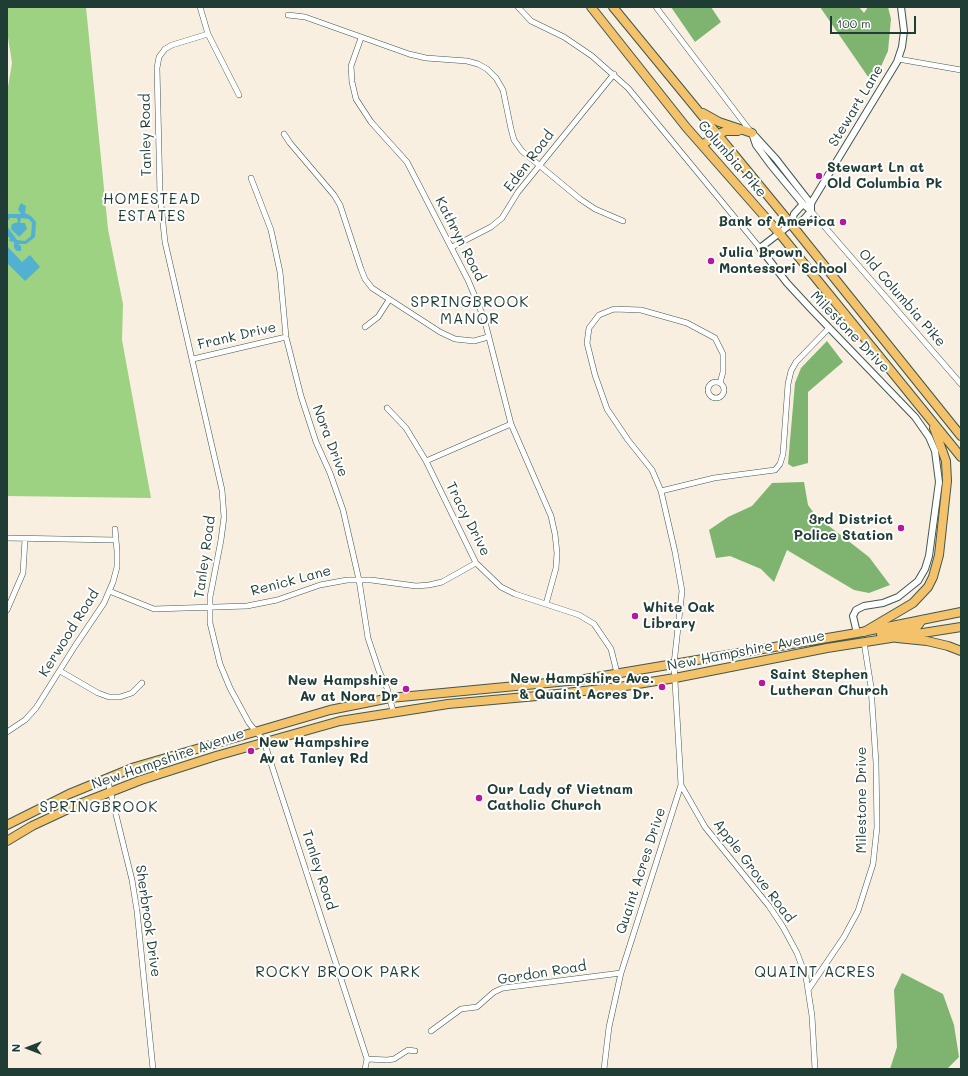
<!DOCTYPE html>
<html>
<head>
<meta charset="utf-8">
<style>
  body { margin:0 }
  #map { position:relative; width:968px; height:1076px; overflow:hidden; background:#f8efe0; font-family:Mali,sans-serif }
  canvas { display:block }
  .frame { position:absolute; inset:0; border:8px solid #1f3d34; pointer-events:none }
  .north { position:absolute; left:8px; top:1028px; width:40px; height:40px; -webkit-text-stroke:3px #fff; paint-order:stroke; rotate:270deg; font-size:11px; font-weight:700; line-height:16px; text-align:center; color:#1f3d34 }
  .north::after { content:''; display:block; margin:auto; width:14px; height:18px; background:#1f3d34; clip-path:polygon(50% 0,100% 100%,50% 72%,0 100%) }
  .scale { position:absolute; left:830px; top:16px; width:86px; height:18px; box-sizing:border-box; border:2px solid #1f3d34; border-top:0; padding-left:5px; font-size:12px; line-height:14px; white-space:nowrap; color:#1f3d34; -webkit-text-stroke:3px #fff; paint-order:stroke }
</style>
</head>
<body>
<div id="map">
<canvas width="968" height="1076"></canvas>
<div class="frame"></div>
<div class="north">N</div>
<div class="scale">100 m</div>
</div>
<script>
const c = document.querySelector('canvas').getContext('2d');
c.lineJoin = 'round';
function fill(path, color) {
  c.fillStyle = color;
  c.fill(path, 'evenodd');
}
function toPath(rows) {
  const path = new Path2D();
  for (const r of rows) {
    if (r.length === 3) {
      path.moveTo(r[0] + r[2], r[1]);
      path.arc(r[0], r[1], r[2], 0, 2 * Math.PI);
      continue;
    }
    path.moveTo(r[0], r[1]);
    for (let i = 2; i < r.length; i += 2) path.lineTo(r[i], r[i + 1]);
  }
  return path;
}
function stroke(path, color, width, dash) {
  c.strokeStyle = color;
  c.lineWidth = width;
  c.lineCap = dash ? 'butt' : 'round';
  c.setLineDash(dash || []);
  c.stroke(path);
}
function write(font, color, halo, rows, align = 'center') {
  c.font = font + ' Mali,sans-serif';
  c.lineWidth = 4;
  c.setLineDash([]);
  c.textBaseline = 'middle';
  c.strokeStyle = halo;
  c.fillStyle = color;
  for (const [text, x, y, turn = 0] of rows) {
    c.save();
    c.translate(x, y);
    c.rotate((+turn || 0) * Math.PI / 180);
    c.textAlign = isNaN(turn) ? turn : align;
    if (halo) c.strokeText(text, 0, 0);
    c.fillText(text, 0, 0);
    c.restore();
  }
}
fill(toPath([
  [7,7,86,7,108,229,123,304,122,340,151,498,7,496,7,93,12,63,7,31]
]), '#9dd282');
fill(toPath([
  [671,7,711,7,721,22,695,42],
  [820,7,859,7,864,13,868,7,888,7,891,19,888,51,873,84],
  [827,341,843,362,808,392,808,463,793,467,788,464,795,383,801,368],
  [804,482,808,505,816,516,869,557,890,585,869,593,854,590,787,550,774,582,761,569,730,556,716,558,709,530,728,517,752,506,772,483],
  [902,973,943,994,954,1025,959,1057,947,1069,890,1069,897,1047,894,990]
]), '#7eb470');
fill(toPath([
  [21,203,26,206,25,213,31,216,36,222,35,237,26,244,18,244,21,246,21,251,17,251,14,248,14,242,9,241,10,238,7,236,7,226,17,240,25,241,31,236,32,223,29,219,21,218,20,223,25,223,27,229,19,237,11,229,12,224,18,222,17,218,10,218,7,222,7,214,21,214,18,209],
  [7,246,22,262,30,255,40,267,25,281,7,263]
]), '#52b1d0');
const minor = toPath([
  [200,7,208,34,239,95],
  [518,7,531,21,564,37,592,56,628,88,760,248],
  [656,7,751,132],
  [288,15,305,17,409,54,426,58,467,61,478,64,487,69,496,78,503,90,511,129,514,140,522,151,580,199,595,209,623,221],
  [208,34,172,45,165,49,159,57,157,68,160,195,165,242,222,490,224,517,221,540,210,597,210,623,220,664,230,688,249,723,264,741,268,754,367,1059,365,1069],
  [361,38,351,66,352,82,356,99,371,122,407,162,468,280,484,318,511,424,551,516,555,534,557,553,556,568,546,604],
  [898,59,961,70],
  [284,134,290,143,334,195,340,205,361,269,365,279,372,288,440,332,455,339,474,341,488,337],
  [251,178,271,230,280,272,286,337,301,396,316,442,330,473,343,510,359,580,368,638,379,671,387,688,393,711],
  [811,211,961,384],
  [452,247,491,227,502,218,518,192,614,74],
  [365,327,378,317,389,300],
  [193,359,286,337],
  [716,390,8],
  [387,408,406,428,426,461,476,563,501,587,515,594,579,615,594,624,611,649,617,673],
  [426,461,511,424],
  [661,491,714,478,775,470,780,464,783,454,788,384,791,371,796,362,829,328],
  [7,538,116,540],
  [109,591,154,609,247,606,277,600,320,585,347,580,371,580,416,586,429,585,442,582,476,563],
  [7,610,23,573,25,539],
  [60,671,98,693,109,697,120,697,132,693,142,683],
  [7,732,25,720,36,708,75,646,104,603,113,582,117,567,117,551,115,529],
  [107,778,132,880,137,911,153,1069],
  [681,785,705,827,769,906,783,927,797,953,806,977,812,1016,815,1069],
  [808,990,844,937,858,911,873,864,877,827,876,763,871,687,864,642],
  [431,1031,461,1009,477,1007,494,992,503,988,621,973],
  [367,1059,387,1060,394,1059,408,1050,415,1051],
  [604,1069,609,1027,621,973,681,785,674,664,682,591,675,552,661,491,652,470,628,440,607,409,595,375,587,343,589,328,599,315,614,309,641,310,687,323,715,338,723,354,723,372,720,383]
]);
const tertiary = toPath([
  [752,133,756,145,770,164,803,204,811,211],
  [755,136,776,159,811,204],
  [791,224,794,214,803,204],
  [857,633,853,616,856,610,864,606,883,603,898,597,918,581,925,569,929,556,939,482,935,451,929,437,915,417,812,310,787,283,760,248,791,224,798,223,804,219,811,211,811,204,813,200,897,62,902,47,904,31,901,7]
]);
const primary = toPath([
  [881,634,916,628,922,620],
  [7,825,69,794,135,767,330,710,390,698,579,680,857,633,961,612],
  [7,841,32,826,77,805,141,780,216,756,340,721,448,704,548,695,619,687,675,678,827,648,961,627]
]);
const trunk = toPath([
  [591,7,686,127,780,234,961,457],
  [613,7,791,224,961,436],
  [703,113,719,122,752,133],
  [702,145,718,134,726,131,738,131],
  [864,632,913,603,928,587,933,577,939,555,947,481,946,461,934,428],
  [897,638,927,641,948,646,961,651]
]);
stroke(minor, '#40584e', 6);
stroke(tertiary, '#40584e', 8);
stroke(primary, '#40584e', 10);
stroke(trunk, '#40584e', 10);
stroke(minor, '#fff', 5);
stroke(tertiary, '#fff', 6);
stroke(primary, '#f4c26a', 8);
stroke(trunk, '#f4c26a', 8);
for (const [x, y, r, color] of [
  [819,176,4,"#b5179e"],
  [843,222,4,"#b5179e"],
  [711,261,4,"#b5179e"],
  [901,528,4,"#b5179e"],
  [635,616,4,"#b5179e"],
  [762,683,4,"#b5179e"],
  [662,687,4,"#b5179e"],
  [406,689,4,"#b5179e"],
  [251,751,4,"#b5179e"],
  [479,798,4,"#b5179e"]
]) {
  const dot = new Path2D();
  dot.arc(x, y, r, 0, 2 * Math.PI);
  c.fillStyle = color;
  c.fill(dot);
  stroke(dot, '#fff', 1.5);
}
write('14px', '#1f3d34', '#fff', [
  ["Stewart Lane",856,106,-59],
  ["Tanley Road",146,135,-91],
  ["Columbia Pike",732,159,49],
  ["Eden Road",529,161,-53],
  ["Kathryn Road",460,239,63],
  ["Old Columbia Pike",902,298,49],
  ["Milestone Drive",850,332,46],
  ["Frank Drive",237,336,-13],
  ["Nora Drive",330,441,69],
  ["Tracy Drive",468,519,63],
  ["Tanley Road",205,557,-82],
  ["Renick Lane",291,581,-15],
  ["Kerwood Road",69,633,-58],
  ["New Hampshire Avenue",746,651,-11],
  ["New Hampshire Avenue",168,759,-19],
  ["Milestone Drive",862,800,-90],
  ["Tanley Road",319,870,72],
  ["Quaint Acres Drive",641,871,-72],
  ["Apple Grove Road",754,871,53],
  ["Sherbrook Drive",148,921,82],
  ["Gordon Road",542,973,-9]
]);
write('bold 14px', '#1f3d34', '#fff', [
  ["Stewart Ln at",827,168],
  ["Old Columbia Pk",827,184],
  ["Bank of America",835,222,"right"],
  ["Julia Brown",719,253],
  ["Montessori School",719,269],
  ["3rd District",893,520,"right"],
  ["Police Station",893,536,"right"],
  ["White Oak",643,608],
  ["Library",643,624],
  ["Saint Stephen",770,675],
  ["Lutheran Church",770,691],
  ["New Hampshire Ave.",654,679,"right"],
  ["& Quaint Acres Dr.",654,695,"right"],
  ["New Hampshire",398,681,"right"],
  ["Av at Nora Dr",398,697,"right"],
  ["New Hampshire",259,743],
  ["Av at Tanley Rd",259,759],
  ["Our Lady of Vietnam",487,790],
  ["Catholic Church",487,806]
], 'left');
c.letterSpacing = '1px';
write('15px', '#1f3d34', '#fff', [
  ["HOMESTEAD",152,199],
  ["ESTATES",152,216],
  ["SPRINGBROOK",470,302],
  ["MANOR",470,319],
  ["SPRINGBROOK",99,807],
  ["ROCKY BROOK PARK",338,972],
  ["QUAINT ACRES",815,972]
]);
c.letterSpacing = '0px';
</script>
</body>
</html>
